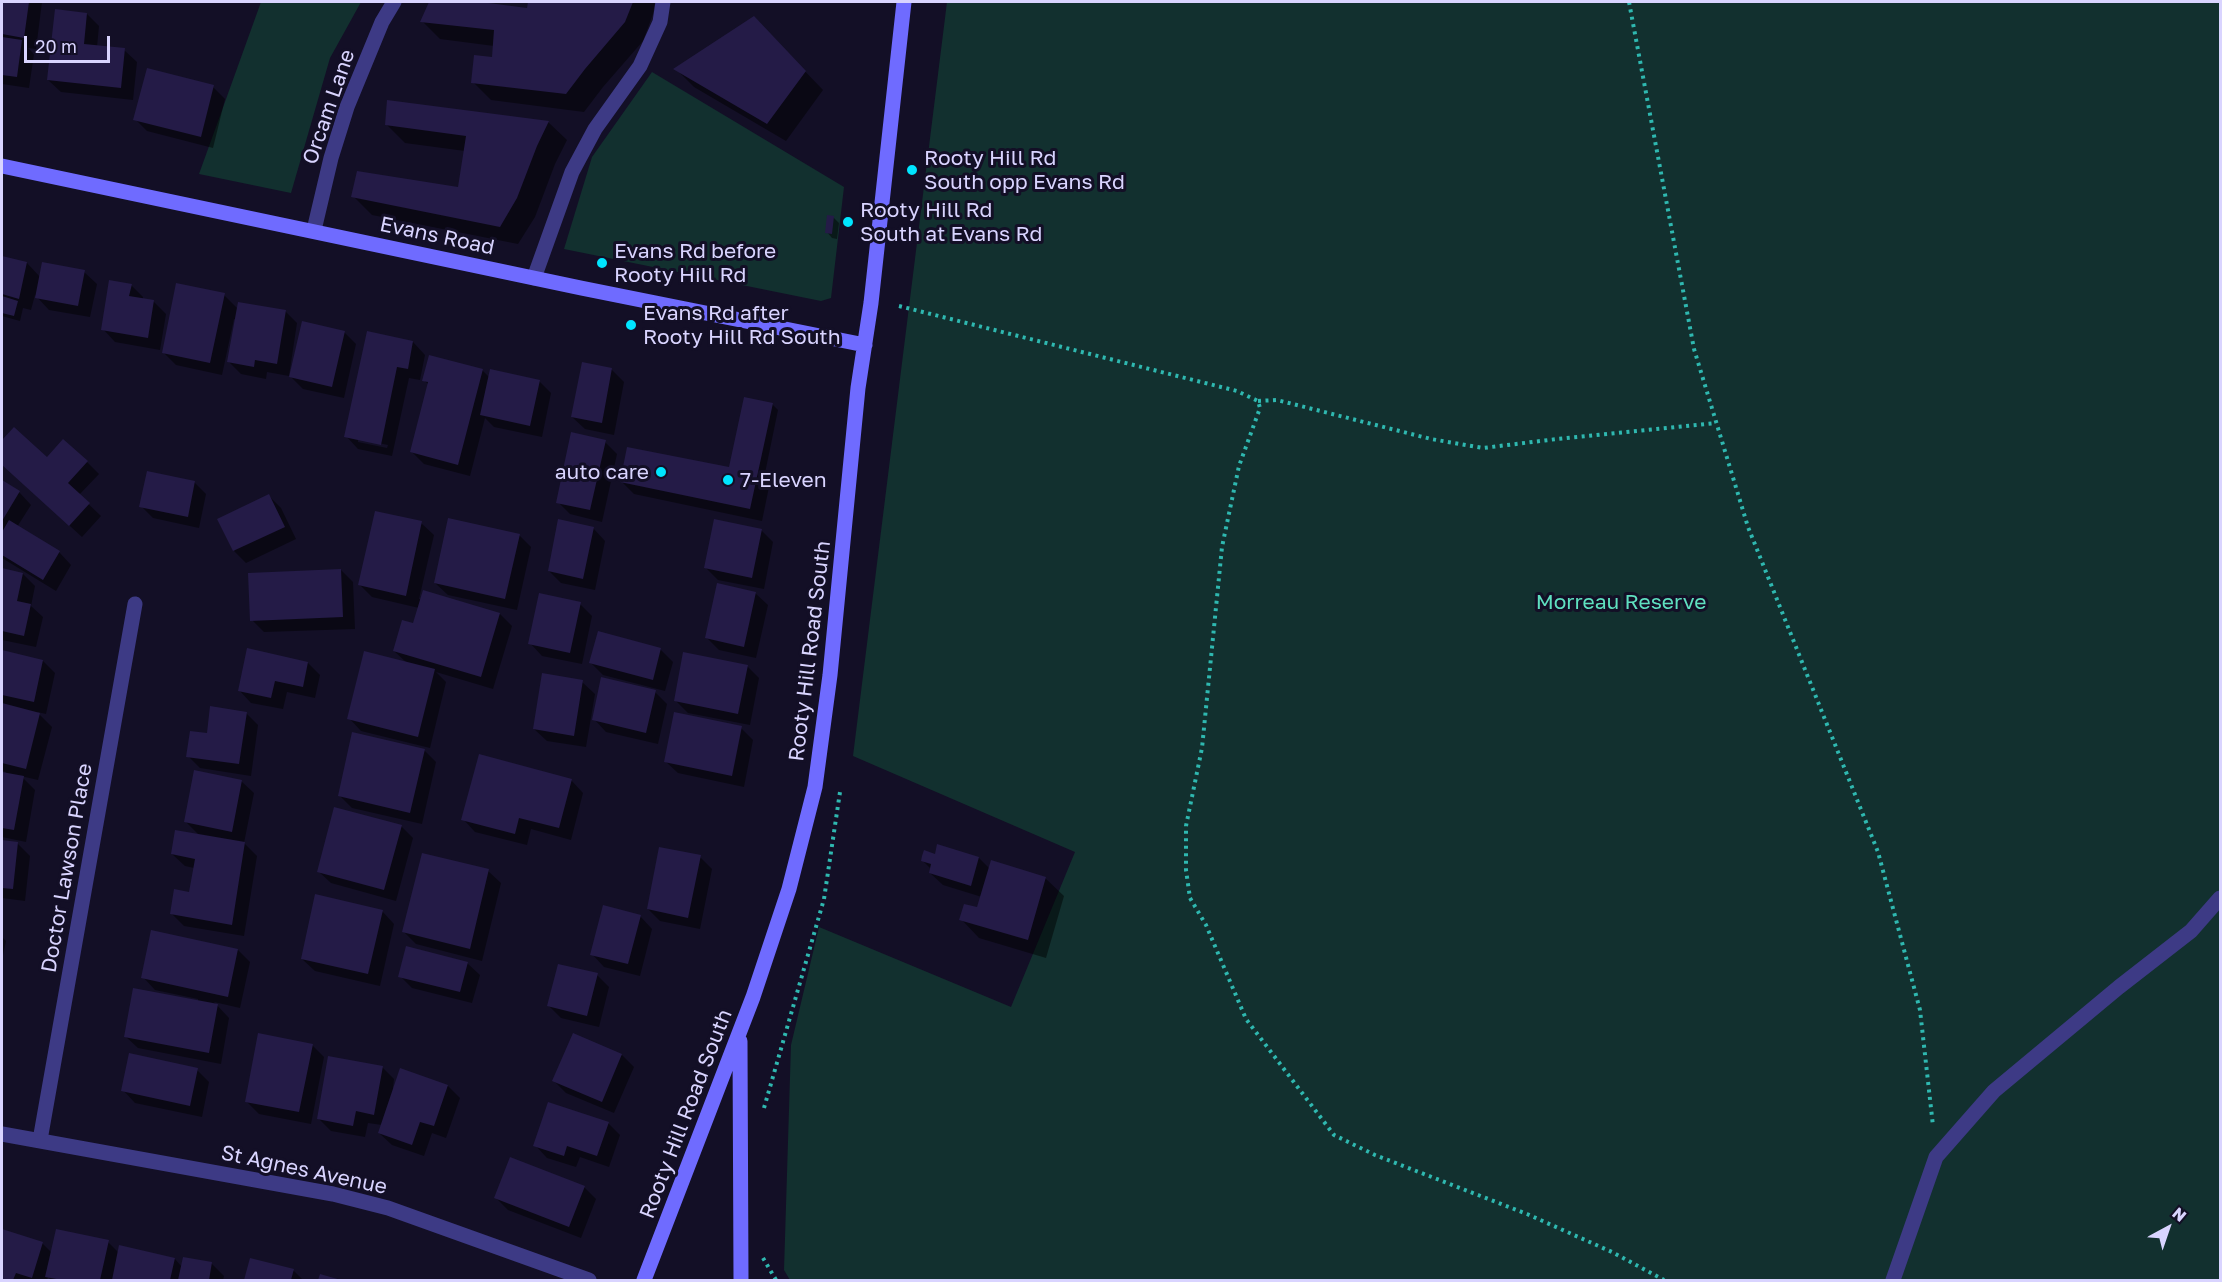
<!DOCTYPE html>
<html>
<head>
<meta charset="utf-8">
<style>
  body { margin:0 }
  #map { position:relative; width:2222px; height:1282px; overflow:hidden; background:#130f26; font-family:"Golos Text",sans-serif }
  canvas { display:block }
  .frame { position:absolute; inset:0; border:3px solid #d9d4ff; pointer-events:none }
  .north { position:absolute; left:2138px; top:1198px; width:60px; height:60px; -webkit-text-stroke:4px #130f26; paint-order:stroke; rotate:40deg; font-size:16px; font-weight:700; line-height:24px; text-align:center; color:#d9d4ff }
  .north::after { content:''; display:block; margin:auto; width:21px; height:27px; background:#d9d4ff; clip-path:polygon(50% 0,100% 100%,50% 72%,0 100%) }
  .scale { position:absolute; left:24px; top:36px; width:86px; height:27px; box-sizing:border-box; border:3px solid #d9d4ff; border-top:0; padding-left:8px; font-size:18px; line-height:21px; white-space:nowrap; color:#d9d4ff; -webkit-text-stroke:4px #130f26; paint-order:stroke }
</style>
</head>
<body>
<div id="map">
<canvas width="2222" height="1282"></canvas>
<div class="frame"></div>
<div class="north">N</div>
<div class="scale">20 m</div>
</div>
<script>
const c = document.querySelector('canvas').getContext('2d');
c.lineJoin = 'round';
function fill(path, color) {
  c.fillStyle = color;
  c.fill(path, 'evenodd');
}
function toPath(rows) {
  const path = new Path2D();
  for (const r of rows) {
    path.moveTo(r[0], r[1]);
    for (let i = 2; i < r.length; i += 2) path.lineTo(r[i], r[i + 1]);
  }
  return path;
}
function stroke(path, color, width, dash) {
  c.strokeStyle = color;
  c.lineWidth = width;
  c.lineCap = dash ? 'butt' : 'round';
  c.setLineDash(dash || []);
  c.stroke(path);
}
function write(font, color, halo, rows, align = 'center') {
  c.font = font + ' "Golos Text",sans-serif';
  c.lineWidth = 6;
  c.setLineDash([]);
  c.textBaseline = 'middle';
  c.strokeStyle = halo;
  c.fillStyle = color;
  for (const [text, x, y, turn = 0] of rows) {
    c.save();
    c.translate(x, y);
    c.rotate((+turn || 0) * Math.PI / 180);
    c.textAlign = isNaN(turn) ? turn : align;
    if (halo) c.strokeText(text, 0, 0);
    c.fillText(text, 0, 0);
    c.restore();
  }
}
fill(toPath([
  [261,2,361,2,330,58,291,193,199,174],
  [947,2,2220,2,2220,1280,790,1280,784,1270,791,1045,819,927,1011,1007,1075,852,853,756],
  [652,72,844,187,831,298,821,301,564,249,592,157]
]), '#12302f');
fill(toPath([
  [13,2,42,2,36,49,28,48,34,54,29,88,2,84,2,3,12,4],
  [431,2,470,2,528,10,529,2,655,2,653,14,643,41,603,87,584,112,491,100,473,82,493,58,494,46,440,39,422,21],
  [87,14,99,26,97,47,124,50,137,62,133,100,61,92,48,80],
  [772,37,823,90,786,141,694,87,676,69],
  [213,87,225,99,213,148,147,131,135,119],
  [548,122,567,140,555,164,535,217,518,244,372,215,353,196,460,189,465,151,405,143,386,124],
  [833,217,839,223,837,239,832,238,827,232],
  [2,258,27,263,41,278,84,272,97,284,90,317,49,310,35,295,31,310,23,308,20,321,2,316],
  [131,285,143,297,143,300,154,302,166,314,160,350,115,342,103,329],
  [224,295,238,309,285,311,297,323,289,376,267,372,266,379,241,374,229,362,236,320,234,319,222,375,176,365,164,353],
  [344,332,356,344,344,398,303,389,291,377],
  [413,342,425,355,420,380,409,378,392,456,358,449,346,436],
  [358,439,388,445,387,448,358,442],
  [583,364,612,370,624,382,614,435,585,429,572,417],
  [482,370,490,378,539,381,551,393,542,437,494,427,485,418,470,476,424,464,411,451,429,385,424,380],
  [772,404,778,410,764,478,760,477,769,487,762,521,634,494,622,482,734,470],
  [14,429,47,459,87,462,99,474,79,495,101,516,82,537,2,464,2,442],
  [605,442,617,454,602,522,570,514,558,502],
  [2,481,19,492,31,505,17,527,59,552,71,565,56,591,2,558],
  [194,482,206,494,199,528,153,518,141,506],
  [269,496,281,508,296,539,246,563,234,551],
  [421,523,434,535,419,599,500,614,512,626,493,689,436,672,446,682,430,748,361,731,349,718,407,663,394,651,414,625,419,608,372,597,360,585],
  [593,528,605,541,595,590,561,583,549,571],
  [761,530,773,542,764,589,718,580,706,568],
  [519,535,531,547,517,610,448,595,435,583],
  [2,570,23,574,35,586,31,606,43,617,36,647,2,640],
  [341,570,353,582,355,629,264,632,252,620],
  [755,593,768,605,756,658,719,650,707,638],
  [580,604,592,616,582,664,542,656,530,643],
  [660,649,673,662,665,691,603,675,591,663],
  [2,652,43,661,55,673,46,714,37,712,52,727,38,780,21,776,35,790,26,842,2,837,2,773,5,774,6,772,2,771],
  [308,663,320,675,315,698,287,692,283,709,251,703,239,690],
  [747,666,759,678,750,725,688,713,675,700],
  [582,682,595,694,586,747,547,741,534,729],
  [655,692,667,704,658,744,606,732,594,719],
  [246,713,258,725,251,776,200,768,188,756],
  [741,728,753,740,744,787,678,773,665,761],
  [424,750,436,762,422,824,352,808,339,795],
  [571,780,583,793,571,840,531,829,527,845,475,832,463,819],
  [241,781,254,793,244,843,257,856,244,936,184,926,172,914,190,894,194,868,185,866,172,854,200,836,186,822],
  [401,826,413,838,396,901,331,883,318,871],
  [2,842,18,844,30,856,25,901,2,898],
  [936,855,979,858,990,869,1045,878,1064,896,1046,958,979,938,961,919,978,909,982,897,943,885,930,873,931,869,922,860],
  [700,857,712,869,700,929,660,921,648,909],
  [488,871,501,883,482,961,416,944,404,932],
  [382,911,394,924,380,986,315,971,302,959],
  [640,916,652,929,640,976,604,967,592,954],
  [2,937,6,941,2,960],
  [238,950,250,962,240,1008,214,1002,229,1018,221,1064,138,1048,125,1036,198,1002,198,999,155,990,143,977],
  [467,963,480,975,472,1003,412,988,400,976],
  [597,975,609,987,599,1027,561,1018,549,1006],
  [312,1045,324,1057,311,1124,259,1114,246,1101],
  [622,1055,634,1067,614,1113,566,1093,554,1081],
  [382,1067,394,1079,393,1088,448,1086,460,1098,446,1138,432,1133,424,1156,392,1145,379,1133,382,1125,368,1123,365,1137,331,1131,319,1119],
  [197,1070,209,1082,202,1117,135,1103,123,1090],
  [608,1123,620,1135,609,1167,580,1157,576,1167,547,1158,535,1145],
  [584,1187,596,1199,581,1238,508,1210,496,1198],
  [2,1231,42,1243,52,1253,108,1242,119,1253,120,1247,175,1259,182,1267,212,1264,224,1276,223,1280,51,1280,48,1277,47,1280,2,1280],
  [251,1260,293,1270,303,1280,245,1280]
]), '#0007');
fill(toPath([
  [2,2,29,2,24,38,2,34],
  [429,2,481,2,527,8,528,2,633,2,625,22,585,69,566,94,471,83,474,55,492,57,494,30,420,22],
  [55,9,87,13,84,44,125,48,121,88,47,80],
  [754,16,806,71,767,124,673,69],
  [2,37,22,40,17,77,2,75],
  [147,68,214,85,201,137,133,120],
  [387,100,549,121,537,146,517,198,500,227,351,197,357,171,458,187,466,136,385,125],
  [827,215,834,216,832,234,825,233],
  [2,256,27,262,19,299,2,294],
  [42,262,85,270,78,306,35,298],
  [109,280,132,284,129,296,154,300,148,338,101,330],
  [176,283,225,293,210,363,162,353],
  [2,296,18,301,14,316,2,313],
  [238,302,286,310,277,364,255,360,254,367,227,362],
  [302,321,345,331,332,387,289,377],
  [367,331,413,341,408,369,397,367,381,445,344,437],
  [429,355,483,369,458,465,410,452,428,382,422,381],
  [582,362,612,368,602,423,571,417],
  [490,369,540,380,530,426,480,415],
  [744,397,773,403,750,509,620,482,627,447,729,467],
  [14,427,47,457,63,439,88,461,68,483,90,503,69,526,2,465,2,440],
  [571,432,606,440,590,510,556,503],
  [147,471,195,481,188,517,139,507],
  [2,480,20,491,2,521],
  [269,494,285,527,233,551,217,519],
  [375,511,422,521,406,596,358,585],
  [448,518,520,534,505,599,434,583],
  [558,519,594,527,583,579,548,571],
  [714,519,762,529,752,578,704,568],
  [9,520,60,551,43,580,2,555,2,532],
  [2,568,23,573,17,601,31,604,24,636,2,631],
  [341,569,343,617,250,621,248,573],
  [717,583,756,592,744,647,705,638],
  [423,590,500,613,481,677,393,651,402,620,413,623],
  [539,593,581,602,570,653,528,644],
  [598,631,661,648,653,680,589,663],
  [247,648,308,662,303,687,275,681,271,698,238,691],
  [2,650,43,660,34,702,2,695],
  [364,651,435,669,418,737,347,719],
  [683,652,748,665,738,714,674,701],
  [542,673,583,680,574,736,533,729],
  [601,677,656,690,646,733,592,720],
  [2,703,40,713,26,769,2,763],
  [210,706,247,712,239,764,186,757,190,731,207,733],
  [674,712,742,726,732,776,664,762],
  [352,732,425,749,410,813,338,796],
  [479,754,572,779,559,828,519,818,515,834,461,820],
  [194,770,242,780,232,832,184,822],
  [2,772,24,776,14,830,2,828],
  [334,807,402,825,384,890,317,872],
  [175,830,245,842,232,925,170,914,174,889,189,892,195,859,171,854],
  [2,840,18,842,13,889,2,888],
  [937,844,979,857,971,886,929,873,931,864,921,861,922,856,924,850,935,854],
  [659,847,701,855,688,918,647,909],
  [422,853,489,869,470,949,402,932],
  [991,860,1046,877,1028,940,959,920,964,904,977,907],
  [315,894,383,910,368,974,301,959],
  [603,905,641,915,628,964,590,955],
  [151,930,238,949,228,997,141,978],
  [406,946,468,962,460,992,398,977],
  [558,964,598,973,587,1016,547,1006],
  [133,988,218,1004,209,1053,124,1037],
  [258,1033,313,1044,299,1112,245,1102],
  [573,1033,622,1054,602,1102,552,1081],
  [129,1053,198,1068,190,1106,121,1091],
  [328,1056,383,1066,374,1115,356,1111,353,1126,317,1119],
  [400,1068,448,1085,434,1126,420,1122,412,1145,378,1133],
  [548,1102,609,1122,597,1156,567,1146,564,1156,533,1146],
  [510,1157,585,1186,569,1227,494,1198],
  [2,1229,43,1242,32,1278,16,1273,13,1280,2,1280],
  [56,1229,109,1240,100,1280,62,1280,45,1277],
  [119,1245,175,1258,170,1280,112,1280],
  [183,1257,212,1262,209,1280,178,1280],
  [250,1258,294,1269,291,1280,244,1280],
  [320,1274,341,1280,318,1280]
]), '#241b47');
stroke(toPath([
  [1629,2,1694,349,1748,527,1878,852,1920,1010,1933,1126],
  [899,306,1237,391,1258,401,1260,408,1239,466,1222,547,1202,748,1186,826,1186,870,1190,898,1206,925,1246,1019,1334,1135,1375,1155,1527,1214,1612,1252,1664,1280],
  [1258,401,1277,400,1431,439,1483,448,1557,439,1716,423],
  [764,1108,824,899,840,792],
  [763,1258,776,1280]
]), '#2fb8b0', 4, [3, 4.5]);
stroke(toPath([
  [534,278,572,172,595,129,640,66,660,22,663,2],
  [1893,1280,1936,1157,1994,1091,2119,987,2191,931,2220,898]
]), '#3d3a85', 15);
stroke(toPath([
  [314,230,331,158,347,107,382,22,394,2],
  [2,1134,333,1194,388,1208,589,1280],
  [40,1140,135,604]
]), '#3d3a85', 15);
stroke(toPath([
  [2,166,581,288,865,345],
  [740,1041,741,1280],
  [644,1280,753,997,789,889,815,787,830,675,858,388,871,303,904,2]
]), '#6f6bff', 15);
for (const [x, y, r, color] of [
  [912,170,6,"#00e5ff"],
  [848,222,6,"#00e5ff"],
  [602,263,6,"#00e5ff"],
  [631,325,6,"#00e5ff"],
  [661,472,6,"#00e5ff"],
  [728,480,6,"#00e5ff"]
]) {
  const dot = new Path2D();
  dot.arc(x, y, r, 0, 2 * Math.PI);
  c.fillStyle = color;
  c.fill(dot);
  stroke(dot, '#130f26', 2);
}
write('21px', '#d9d4ff', '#130f26', [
  ["Orcam Lane",329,107,-71],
  ["Evans Road",437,236,12],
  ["Rooty Hill Road South",810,651,-83],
  ["Doctor Lawson Place",67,868,-80],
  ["Rooty Hill Road South",686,1114,-69],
  ["St Agnes Avenue",304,1170,12]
]);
write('21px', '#d9d4ff', '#130f26', [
  ["Rooty Hill Rd",924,158],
  ["South opp Evans Rd",924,182],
  ["Rooty Hill Rd",860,210],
  ["South at Evans Rd",860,234],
  ["Evans Rd before",614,251],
  ["Rooty Hill Rd",614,275],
  ["Evans Rd after",643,313],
  ["Rooty Hill Rd South",643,337],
  ["auto care",649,472,"right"],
  ["7-Eleven",740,480]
], 'left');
write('21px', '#5fe0c0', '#130f26', [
  ["Morreau Reserve",1621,602]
]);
</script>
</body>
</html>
